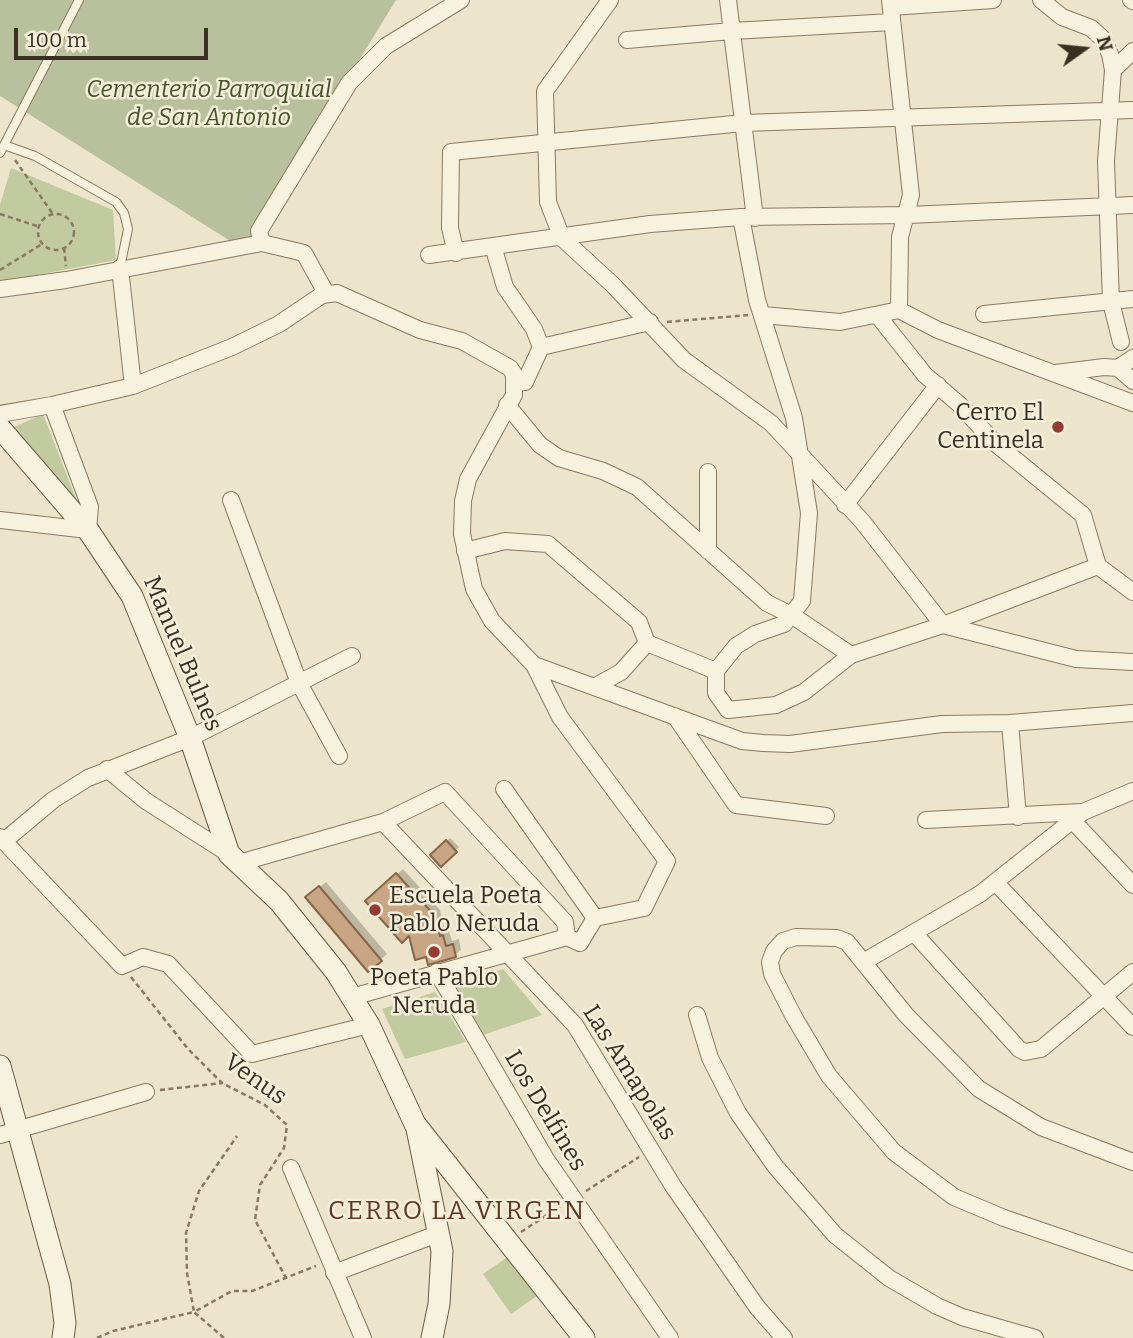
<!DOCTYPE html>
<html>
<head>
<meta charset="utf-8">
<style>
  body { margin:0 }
  #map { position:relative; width:1133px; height:1338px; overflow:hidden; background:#ede5cb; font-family:Bitter,serif }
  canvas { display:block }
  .north { position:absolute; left:1049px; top:14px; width:70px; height:70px; -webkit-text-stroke:5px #f4efda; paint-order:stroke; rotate:75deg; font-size:19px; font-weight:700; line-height:28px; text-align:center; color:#3a3022 }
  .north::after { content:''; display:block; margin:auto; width:24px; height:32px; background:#3a3022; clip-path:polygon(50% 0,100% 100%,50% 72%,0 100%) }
  .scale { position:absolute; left:14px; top:28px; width:194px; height:32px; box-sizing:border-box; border:4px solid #3a3022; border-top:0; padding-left:9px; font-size:21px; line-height:24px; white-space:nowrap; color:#3a3022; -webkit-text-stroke:5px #f4efda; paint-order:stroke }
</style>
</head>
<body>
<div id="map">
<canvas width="1133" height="1338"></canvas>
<div class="north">N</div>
<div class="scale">100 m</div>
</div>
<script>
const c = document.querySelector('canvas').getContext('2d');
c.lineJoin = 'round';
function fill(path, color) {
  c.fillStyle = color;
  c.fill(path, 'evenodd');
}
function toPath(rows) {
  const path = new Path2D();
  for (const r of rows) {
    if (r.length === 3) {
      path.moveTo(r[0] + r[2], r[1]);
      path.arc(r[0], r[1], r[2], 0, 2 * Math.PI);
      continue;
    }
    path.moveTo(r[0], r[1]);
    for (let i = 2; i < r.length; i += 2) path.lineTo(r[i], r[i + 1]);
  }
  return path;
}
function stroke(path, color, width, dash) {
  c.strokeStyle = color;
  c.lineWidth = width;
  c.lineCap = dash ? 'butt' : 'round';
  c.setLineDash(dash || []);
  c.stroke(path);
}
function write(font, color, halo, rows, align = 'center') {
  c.font = font + ' Bitter,serif';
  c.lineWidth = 5;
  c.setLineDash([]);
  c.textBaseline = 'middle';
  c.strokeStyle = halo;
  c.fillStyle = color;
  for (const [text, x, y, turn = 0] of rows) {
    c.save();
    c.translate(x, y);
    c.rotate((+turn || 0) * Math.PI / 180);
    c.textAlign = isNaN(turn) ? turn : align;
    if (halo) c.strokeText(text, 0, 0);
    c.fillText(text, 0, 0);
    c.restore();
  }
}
fill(toPath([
  [11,168,113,210,116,260,0,282,0,205],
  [43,414,76,499,14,427],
  [503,969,542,1015,483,1035,454,987],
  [435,992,466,1042,405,1059,382,1009],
  [509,1256,537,1296,511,1314,483,1274]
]), '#c2ca9f');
fill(toPath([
  [0,0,396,0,243,249,0,96]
]), '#b9c09d');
fill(toPath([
  [450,838,459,847,441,864,432,855],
  [403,869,440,910,445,932,449,931,452,941,459,939,461,950,455,955,427,955,410,933,368,901],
  [326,882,387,954,369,970,314,892]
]), '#0003');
const building = toPath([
  [446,840,457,852,441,867,430,855,446,840],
  [396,873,435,916,440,936,443,935,446,946,453,944,456,957,428,965,426,957,415,960,409,936,402,943,365,901,396,873],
  [319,886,382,961,368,972,305,897,319,886]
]);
fill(building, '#c8a684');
stroke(building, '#866647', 2);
const lane = toPath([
  [4,145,35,156,116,202,124,213,128,229,120,268],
  [0,153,79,0]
]);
const street = toPath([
  [610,0,545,91,548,202,562,238,613,285,684,360,771,423,862,521,943,625,1098,566],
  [728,0,755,218],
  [890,0,911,195,900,237,899,310],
  [1041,0,1062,17,1091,28,1103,39,1110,54,1113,70,1106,161,1111,302,1121,342],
  [1131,0,1133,1],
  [891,7,993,0],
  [627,40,732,31,892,22],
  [1113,70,1133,51],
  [741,217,757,300,794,418,809,513,802,601,784,624,755,634,736,646,716,671,716,693,728,710,776,705,804,692,851,655,943,625,1076,659,1133,662],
  [262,243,259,231,349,83,386,46,461,0],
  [493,246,505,287,534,329,541,347,525,382,516,383],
  [456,253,450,228,451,152,743,123,1133,110],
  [429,255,650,224,741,217,908,215,1133,205],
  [120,268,133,386],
  [0,289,66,280,262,243,304,253,326,293],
  [984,314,1133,299],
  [763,315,840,322,899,310,938,330,1133,403],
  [878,316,925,375,960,405,995,443,1083,515,1098,566,1133,592],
  [541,347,650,322],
  [1118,368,1133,358],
  [1056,373,1104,367,1118,368,1133,381],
  [507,405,540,445,559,458,603,471,637,487,767,603,793,616,851,655],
  [0,414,52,405,133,386,232,347,279,324,322,295,337,293,420,330,462,341,510,368,514,374,514,395,468,479,463,501,462,534,474,589,492,621,534,665,742,741,763,743,790,744,942,724,1010,723,1133,713],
  [708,472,708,551],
  [231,500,299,683,339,756],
  [845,505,938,385],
  [0,520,88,530,90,507,52,405],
  [465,551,505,541,548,544,639,622,647,643,716,671],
  [534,665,560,717,667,861,644,908,595,918,580,943,567,937],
  [594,687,621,672,647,643],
  [675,716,736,805,826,816],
  [1010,723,1018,817],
  [107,769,146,801,229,854],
  [504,789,595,918],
  [926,820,1081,812],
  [1072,820,1133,885],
  [383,822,575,1025,673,1186,757,1307,784,1338],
  [0,837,122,966,143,957,168,964,252,1054,369,1025],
  [4,841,53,800,88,778,190,738,352,656],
  [239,863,383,822,445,792,565,922,567,937],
  [995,882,1133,1027],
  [914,933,1019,1049,1025,1052,1041,1049,1133,972],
  [865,961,980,894,1083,812,1133,791],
  [437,972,546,1159,670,1338],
  [352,997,567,937],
  [697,1015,710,1058,738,1113,775,1166,835,1235,889,1278,937,1306,962,1317,1035,1338],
  [0,1135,146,1092],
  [1133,1162,1041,1127,979,1089,906,1015,847,942,837,938,796,937,783,941,774,951,770,962,772,974,794,1017,829,1076,894,1152,954,1197,1004,1218,1133,1262],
  [291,1168,363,1338],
  [334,1273,440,1233]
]);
const secondary = toPath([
  [0,428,88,530,132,596,190,738,229,854,279,901,336,972,369,1025,415,1124,584,1338],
  [0,1066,60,1284,65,1323,63,1338],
  [417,1129,442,1251,439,1304,432,1338]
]);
stroke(lane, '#897960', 10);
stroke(street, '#897960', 18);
stroke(secondary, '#6b5a43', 23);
stroke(toPath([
  [15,160,53,214],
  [56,232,18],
  [0,214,37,226],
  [64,248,66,266],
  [0,270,42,244],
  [667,322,748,315],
  [131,977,188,1049,222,1083,265,1105,287,1125,284,1148,260,1185,255,1220,286,1278],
  [160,1090,222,1083],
  [586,1191,639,1157],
  [521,1232,562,1205],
  [97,1338,113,1331,194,1312,187,1273,186,1233,199,1191,237,1136],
  [224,1338,194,1312,232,1291,252,1291,316,1266]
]), '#897960', 2.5, [5, 3.5]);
stroke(lane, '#f7f2de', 8);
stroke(street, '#f7f2de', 16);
stroke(secondary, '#f7f2de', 21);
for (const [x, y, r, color] of [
  [1058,427,7,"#943b34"],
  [375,910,7,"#943b34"],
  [434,952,7,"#943b34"]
]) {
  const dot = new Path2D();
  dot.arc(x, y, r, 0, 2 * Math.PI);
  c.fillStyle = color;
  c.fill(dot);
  stroke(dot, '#f4efda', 2.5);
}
write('italic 24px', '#47552a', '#f4efda', [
  ["Cementerio Parroquial",209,90],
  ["de San Antonio",209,118]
]);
write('24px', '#3a3022', '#f4efda', [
  ["Cerro El",1044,413],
  ["Centinela",1044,441],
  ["Escuela Poeta",389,896,"left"],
  ["Pablo Neruda",389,924,"left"],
  ["Poeta Pablo",434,978,"center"],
  ["Neruda",434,1006,"center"]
], 'right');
write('24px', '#3a3022', '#f4efda', [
  ["Manuel Bulnes",182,654,67],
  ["Las Amapolas",629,1073,58],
  ["Venus",255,1080,35],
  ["Los Delfines",545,1111,59]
]);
c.letterSpacing = '2px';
write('26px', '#643724', '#f4efda', [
  ["CERRO LA VIRGEN",457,1212]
]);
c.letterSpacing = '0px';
</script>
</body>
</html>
